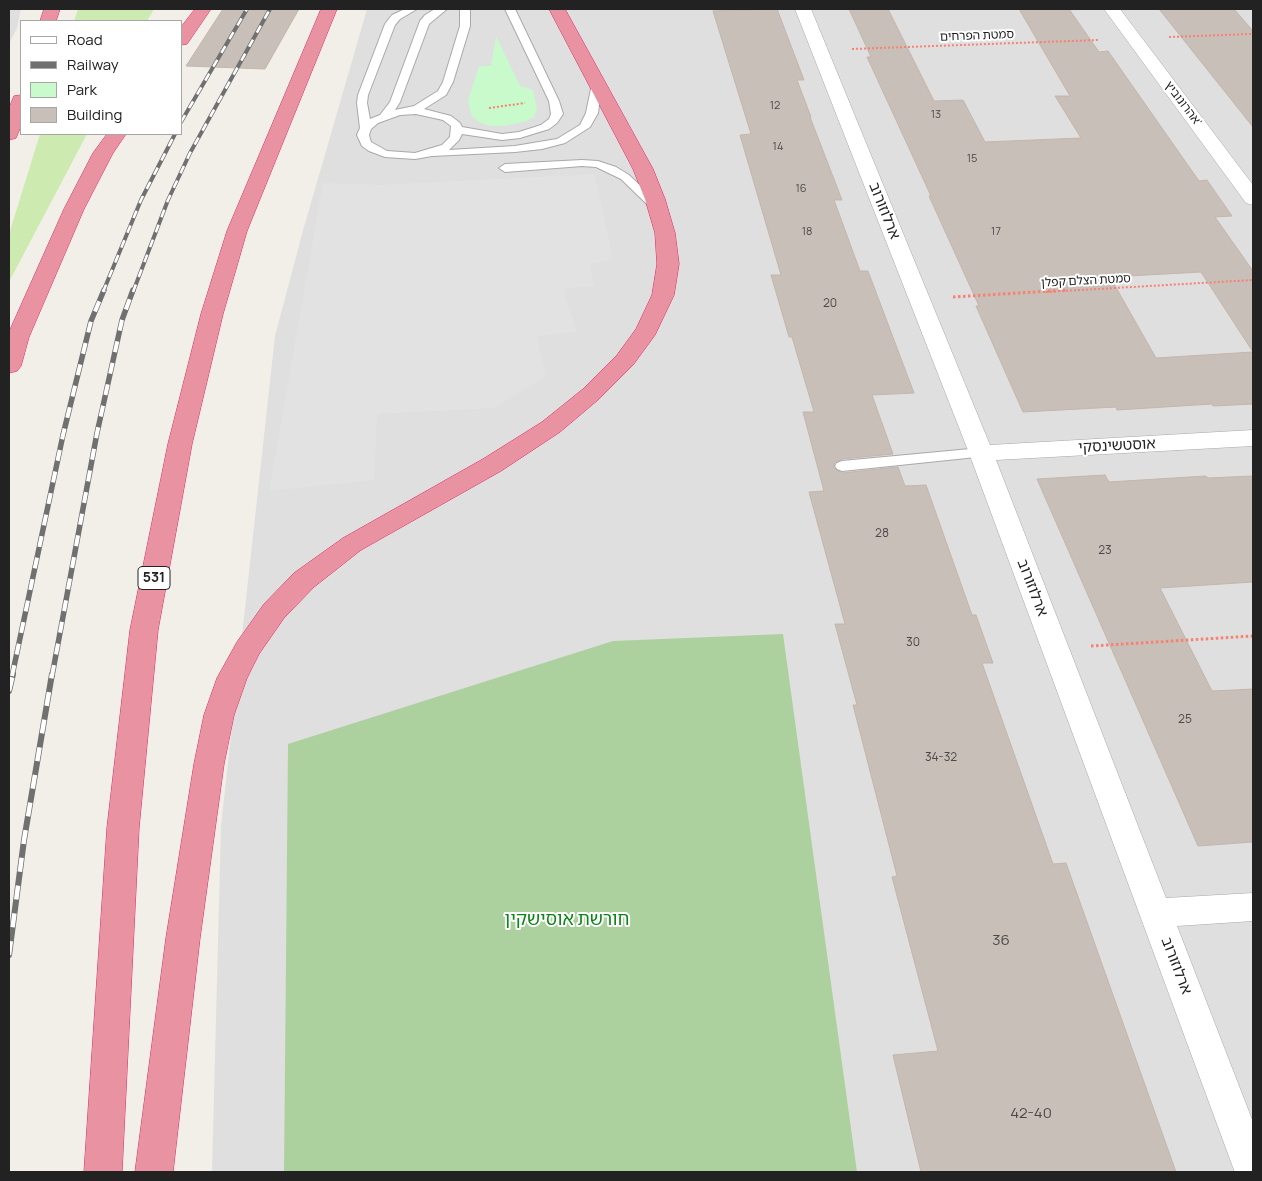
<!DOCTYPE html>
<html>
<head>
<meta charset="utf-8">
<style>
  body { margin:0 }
  #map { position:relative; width:1262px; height:1181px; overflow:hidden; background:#f2efe9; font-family:Manrope,sans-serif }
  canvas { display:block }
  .frame { position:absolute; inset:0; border:10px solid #222; pointer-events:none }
  .legend { position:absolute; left:20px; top:20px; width:162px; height:115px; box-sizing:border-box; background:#fff; border:1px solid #a7a7a7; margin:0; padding:6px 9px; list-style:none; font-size:15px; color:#222 }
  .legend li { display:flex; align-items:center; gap:10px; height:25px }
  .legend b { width:25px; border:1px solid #a7a7a7 }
</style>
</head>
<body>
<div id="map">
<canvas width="1262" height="1181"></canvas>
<div class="frame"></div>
<ul class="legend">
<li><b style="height:6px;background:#fff"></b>Road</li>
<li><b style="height:6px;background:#707070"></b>Railway</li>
<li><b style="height:14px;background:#c8facc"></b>Park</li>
<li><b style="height:14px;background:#c7bfb8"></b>Building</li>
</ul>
</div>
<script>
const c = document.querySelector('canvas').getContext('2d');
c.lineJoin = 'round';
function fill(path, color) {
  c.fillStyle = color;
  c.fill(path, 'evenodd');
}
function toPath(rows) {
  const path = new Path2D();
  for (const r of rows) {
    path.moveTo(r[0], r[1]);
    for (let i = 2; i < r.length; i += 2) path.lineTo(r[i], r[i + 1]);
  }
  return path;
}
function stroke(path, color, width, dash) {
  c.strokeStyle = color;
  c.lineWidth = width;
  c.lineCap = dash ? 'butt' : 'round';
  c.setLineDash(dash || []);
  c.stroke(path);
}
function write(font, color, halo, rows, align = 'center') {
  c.font = font + ' Manrope,"Noto Sans Hebrew",sans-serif';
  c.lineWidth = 4;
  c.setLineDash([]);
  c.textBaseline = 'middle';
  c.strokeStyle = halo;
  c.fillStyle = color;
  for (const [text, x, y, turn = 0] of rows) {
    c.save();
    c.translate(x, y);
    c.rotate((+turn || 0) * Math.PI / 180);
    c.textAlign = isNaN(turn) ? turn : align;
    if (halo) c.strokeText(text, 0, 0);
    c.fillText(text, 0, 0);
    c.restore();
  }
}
fill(toPath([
  [9,9,21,9,17,28,9,44],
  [367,9,1253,9,1253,1172,212,1172,221,826,275,336,302,234]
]), '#e0dfdf');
fill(toPath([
  [78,9,154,9,147,21,74,21],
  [40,134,87,134,9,282,9,234]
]), '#cdebb0');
fill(toPath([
  [783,634,857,1172,284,1172,288,744,613,641]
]), '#add19e');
fill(toPath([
  [496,36,520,86,533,90,537,109,534,117,524,122,505,126,490,126,479,122,472,116,468,101,479,66,491,66]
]), '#c8facc');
fill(toPath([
  [595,174,613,260,590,264,594,286,563,289,577,332,537,336,546,376,494,408,377,414,374,480,269,491,323,183,380,185]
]), '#e2e2e2');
const building = toPath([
  [223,9,299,9,265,69,186,66,223,9],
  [777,9,804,80,797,80,811,117,810,117,842,200,834,200,860,271,868,271,914,393,872,395,893,454,842,459,835,462,833,467,842,473,898,467,905,486,926,485,972,615,976,615,993,663,982,663,1053,864,1066,863,1176,1172,921,1172,893,1055,938,1051,892,877,897,876,853,705,857,705,835,624,845,624,809,492,824,491,803,412,814,412,792,337,789,337,771,275,781,275,740,135,751,134,713,11,777,9],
  [849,9,888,9,934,101,963,100,985,142,1081,138,1055,96,1070,96,1019,9,1069,9,1099,52,1108,51,1199,181,1207,180,1232,216,1215,217,1253,271,1253,352,1201,272,1110,277,1156,358,1253,352,1253,404,1213,406,1212,404,1117,410,1116,407,1023,412,976,306,979,306,929,196,931,196,867,57,871,57,849,9],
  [1159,9,1234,9,1253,31,1253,127,1159,9],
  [1105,475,1109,482,1206,476,1208,478,1253,476,1253,582,1160,588,1212,691,1253,689,1253,842,1198,846,1037,479,1105,475]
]);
fill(building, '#c7bfb8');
stroke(building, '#c4b6ab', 1);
const service = toPath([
  [405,9,417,9,400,19,395,25,368,95,367,103,370,119,380,115,390,102,420,21,425,15,435,9,447,9,429,24,400,102,395,110,414,106,438,91,443,82,460,26,460,9,470,9,470,26,453,82,446,95,424,109,451,116,460,123,462,127,502,134,519,132,541,125,549,119,551,114,549,101,505,9,515,9,559,101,563,114,557,123,549,129,520,138,502,140,462,134,459,140,449,150,515,146,557,139,580,125,586,113,592,84,597,81,602,84,598,113,590,127,565,143,542,149,515,152,432,156,415,159,385,157,369,151,362,146,357,135,360,128,357,103,358,95,385,24,392,15,405,9],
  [416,114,443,120,451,126,450,137,442,145,415,153,387,151,371,142,369,135,371,129,378,123,400,115,416,114],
  [582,160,598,161,616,167,629,175,664,208,658,212,654,211,621,179,596,167,582,166,505,172,499,168,505,164,582,160],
  [981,448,986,450,988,453,986,456,842,471,837,469,835,466,837,463,842,461,981,448]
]);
const minor = toPath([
  [795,9,811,9,990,445,1253,430,1253,446,996,460,1166,898,1253,893,1253,921,1177,926,1253,1122,1253,1172,1235,1172,1234,1170,969,453,795,9],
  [1104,9,1120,9,1253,185,1253,205,1246,203,1104,9]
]);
const motorway = toPath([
  [44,9,60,9,56,21,40,21,44,9],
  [195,9,211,9,187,44,181,45,181,27,195,9],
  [321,9,337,9,247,231,223,314,192,444,158,630,139,828,122,1172,84,1172,107,828,130,630,168,444,201,314,227,231,321,9],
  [549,9,565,9,653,169,665,199,675,233,679,264,674,295,655,335,633,365,599,399,560,432,501,471,361,550,314,587,284,618,259,654,247,678,234,715,224,764,200,938,173,1172,135,1172,166,938,194,764,204,715,217,678,237,642,264,604,294,573,343,538,483,459,542,422,583,389,617,355,636,329,652,295,657,264,655,233,645,199,633,169,549,9],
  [21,95,21,126,16,138,9,140,9,108,14,96,21,95],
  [107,134,126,134,113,153,84,209,29,337,21,366,17,371,9,373,9,332,64,209,93,153,107,134]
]);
stroke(service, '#a9a9a9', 2);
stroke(minor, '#a9a9a9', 1);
stroke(motorway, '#dc2a67', 1);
stroke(toPath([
  [1169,37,1250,34,1253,36],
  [852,49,1098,40],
  [489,108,525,103],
  [1046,292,1253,280]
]), '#fa8072', 2, [2, 2]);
stroke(toPath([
  [953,297,1068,290],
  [1091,646,1253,636]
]), '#fa8072', 3, [2.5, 2.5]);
fill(service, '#fff');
fill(minor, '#fff');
fill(motorway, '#e892a2');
const railFar2 = toPath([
  [181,122,247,9],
  [103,292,141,200,175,134],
  [133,292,168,200,190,153,270,9]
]);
const railFar1 = toPath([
  [12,676,63,435,91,321,104,290],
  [52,676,97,433,122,320,133,290]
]);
const rail = toPath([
  [9,691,13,674],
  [9,955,24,840,52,674]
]);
stroke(railFar2, '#707070', 4);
stroke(railFar1, '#707070', 5.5);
stroke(rail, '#707070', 6);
stroke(railFar2, '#fff', 2.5, [8]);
stroke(railFar1, '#fff', 4, [11]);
stroke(rail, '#fff', 4.5, [14]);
write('11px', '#4b4948', null, [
  ["12",775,106],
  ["13",936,115],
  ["14",778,147],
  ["15",972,159],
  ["16",801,189],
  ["18",807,232],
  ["17",996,232]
]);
write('12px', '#222', '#fff', [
  ["סמטת הפרחים",977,36,-2],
  ["אהרונוביץ'",1183,104,53],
  ["סמטת הצלם קפלן",1086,281,-3]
]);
write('12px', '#4b4948', null, [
  ["20",830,304],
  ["28",882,534],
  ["23",1105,551],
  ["30",913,643],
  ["25",1185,720],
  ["34-32",941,758]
]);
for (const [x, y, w] of [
  [154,578,32]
]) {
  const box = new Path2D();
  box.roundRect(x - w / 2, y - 11.5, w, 23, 4);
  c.fillStyle = '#fff';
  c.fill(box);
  stroke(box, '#222', 1);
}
write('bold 14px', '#222', null, [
  ["531",154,578]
]);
write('15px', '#222', '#fff', [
  ["ארלוזורוב",884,211,68],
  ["אוסטשינסקי",1117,446,-3],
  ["ארלוזורוב",1032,588,69],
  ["ארלוזורוב",1176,966,69]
]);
write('15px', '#4b4948', null, [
  ["36",1001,941],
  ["42-40",1031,1114]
]);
write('18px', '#0c8416', '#fff', [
  ["חורשת אוסישקין",567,920]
]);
</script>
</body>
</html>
